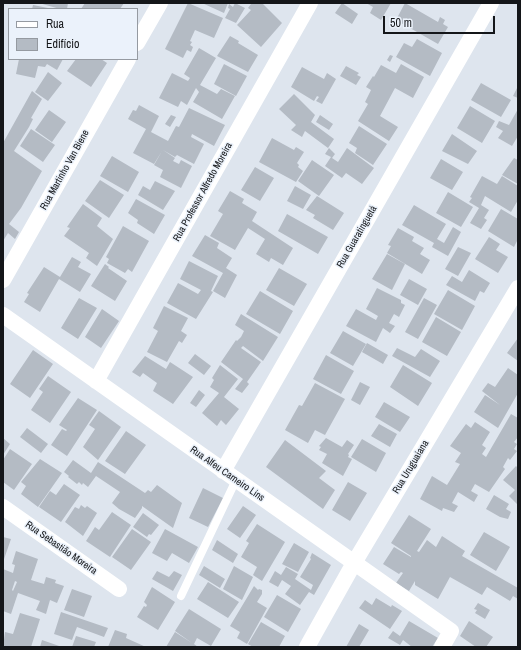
<!DOCTYPE html>
<html>
<head>
<meta charset="utf-8">
<style>
  body { margin:0 }
  #map { position:relative; width:521px; height:650px; overflow:hidden; background:#dee5ee; font-family:"Archivo Narrow",sans-serif }
  canvas { display:block }
  .frame { position:absolute; inset:0; border:4px solid #141619; pointer-events:none }
  .legend { position:absolute; left:8px; top:8px; width:130px; height:52px; box-sizing:border-box; background:#ebf2fb; border:1px solid #959aa1; margin:0; padding:5px 7px; list-style:none; font-size:12px; color:#141619 }
  .legend li { display:flex; align-items:center; gap:8px; height:20px }
  .legend b { width:20px; border:1px solid #959aa1 }
  .scale { position:absolute; left:383px; top:16px; width:112px; height:18px; box-sizing:border-box; border:2px solid #141619; border-top:0; padding-left:5px; font-size:12px; line-height:14px; white-space:nowrap; color:#141619; -webkit-text-stroke:3px #ebf2fb; paint-order:stroke }
</style>
</head>
<body>
<div id="map">
<canvas width="521" height="650"></canvas>
<div class="frame"></div>
<ul class="legend">
<li><b style="height:5px;background:#fff"></b>Rua</li>
<li><b style="height:11px;background:#b4bbc4"></b>Edifício</li>
</ul>
<div class="scale">50 m</div>
</div>
<script>
const c = document.querySelector('canvas').getContext('2d');
c.lineJoin = 'round';
function fill(path, color) {
  c.fillStyle = color;
  c.fill(path, 'evenodd');
}
function toPath(rows) {
  const path = new Path2D();
  for (const r of rows) {
    path.moveTo(r[0], r[1]);
    for (let i = 2; i < r.length; i += 2) path.lineTo(r[i], r[i + 1]);
  }
  return path;
}
function stroke(path, color, width, dash) {
  c.strokeStyle = color;
  c.lineWidth = width;
  c.lineCap = dash ? 'butt' : 'round';
  c.setLineDash(dash || []);
  c.stroke(path);
}
function write(font, color, halo, rows, align = 'center') {
  c.font = font + ' "Archivo Narrow",sans-serif';
  c.lineWidth = 3;
  c.setLineDash([]);
  c.textBaseline = 'middle';
  c.strokeStyle = halo;
  c.fillStyle = color;
  for (const [text, x, y, turn = 0] of rows) {
    c.save();
    c.translate(x, y);
    c.rotate((+turn || 0) * Math.PI / 180);
    c.textAlign = isNaN(turn) ? turn : align;
    if (halo) c.strokeText(text, 0, 0);
    c.fillText(text, 0, 0);
    c.restore();
  }
}
fill(toPath([
  [39,3,68,3,67,9,60,9],
  [85,3,124,3,120,9,81,9],
  [188,3,223,18,214,38,195,30,190,41,192,42,190,45,193,47,191,52,187,50,183,58,165,49],
  [202,3,228,3,224,13],
  [235,3,245,8,236,23,225,18,230,9,228,8,229,4,233,7],
  [250,3,262,3,282,23,261,47,237,25,251,10,248,8,251,4],
  [342,3,358,14,352,24,335,13],
  [366,3,391,3,381,20,370,13,373,7],
  [405,3,438,22,440,17,445,20,443,24,448,27,438,44,396,20],
  [33,5,48,8,48,9,32,9],
  [230,36,239,41,238,43,258,55,248,72,217,56],
  [417,39,442,53,430,76,396,57,404,43,412,47],
  [199,48,216,58,200,85,217,94,221,89,235,96,222,119,193,102,199,92,196,88,187,105,181,101,178,107,159,98,172,73,188,81,190,78,184,74],
  [390,55,393,56,390,62,387,60],
  [19,59,63,59,57,70,47,64,45,67,38,66,35,78,16,74],
  [76,59,101,59,107,63,91,87,67,71],
  [224,64,247,76,236,96,214,84],
  [401,64,424,77,413,98,395,88,380,116,398,127,389,141,358,121,368,104,365,102,371,90,366,87,373,76,374,77,381,65,396,73],
  [346,66,359,73,357,75,361,77,356,85,340,76],
  [302,67,324,79,327,73,336,79,322,104,316,101,319,97,317,96,314,101,291,87],
  [48,72,62,83,48,101,35,92],
  [481,83,511,100,501,117,471,100],
  [518,86,518,98,513,96],
  [32,91,42,99,31,118,33,119,29,127,14,151,42,171,21,208,9,224,19,232,15,239,8,233,3,241,3,143],
  [294,94,315,115,311,122,334,139,328,148,305,131,302,137,291,130,296,125,279,109],
  [139,105,159,116,151,132,168,141,176,126,179,127,189,108,225,125,214,146,192,134,191,137,204,144,194,164,177,155,175,157,163,150,175,158,173,161,179,164,181,160,192,166,181,188,160,177,163,170,154,165,162,151,154,164,133,153,146,129,128,119,133,110,136,111],
  [470,106,495,121,482,143,457,128],
  [518,109,518,136,512,146,498,138,503,131,496,127,499,121,509,125],
  [49,110,66,122,52,142,35,130],
  [171,115,176,117,170,127,165,124],
  [320,115,333,124,329,130,316,122],
  [359,126,387,144,373,165,355,153,357,148,349,143],
  [31,129,55,145,43,162,20,146],
  [452,134,477,151,468,164,442,151],
  [272,138,294,150,296,147,304,152,297,163,299,165,298,167,303,171,296,182,259,162],
  [329,148,335,154,332,158,338,162,347,148,374,168,362,184,346,173,342,178,325,166,331,157,325,154],
  [112,156,139,172,128,192,100,176],
  [514,158,518,160,518,184,502,175],
  [441,159,463,172,452,190,430,178],
  [312,160,334,175,319,196,298,181],
  [255,167,274,178,260,201,241,190],
  [482,176,497,184,502,176,518,186,518,200,511,212,485,196,481,205,489,210,484,218,487,220,481,229,470,223,479,208,469,202,472,198,470,197],
  [100,180,124,195,109,218,85,201],
  [155,181,175,191,163,210,138,195,143,186,150,190],
  [295,186,311,195,303,209,287,201],
  [230,191,244,199,242,203,257,212,252,221,293,248,283,265,271,258,269,262,256,254,265,239,248,228,235,250,210,236,223,214,218,211],
  [448,192,473,207,461,227,436,213],
  [317,196,344,213,333,230,313,218,315,215,306,210],
  [136,199,165,215,154,234,137,223,138,220,128,213],
  [83,204,102,218,97,226,113,239,97,266,86,258,89,253,64,236,70,228,67,227],
  [414,205,446,224,437,239,444,243,453,227,461,232,448,256,432,247,434,243,402,225],
  [501,209,518,219,518,239,514,247,488,231],
  [287,214,328,237,318,254,278,231],
  [123,226,149,241,132,272,128,269,125,273,107,263,109,259,106,257],
  [398,228,414,237,412,241,424,248,420,254,430,260,422,274,387,253,391,246,388,245],
  [205,235,219,243,217,248,232,258,226,268,237,275,225,298,213,291,223,273,192,256],
  [489,237,500,244,496,250,508,257,498,273,475,259],
  [458,247,471,253,458,276,445,269],
  [387,254,405,264,392,290,372,279],
  [72,257,81,262,78,267,91,274,80,292,59,279,40,312,24,302,29,294,27,293,44,267,60,277],
  [189,261,218,276,211,291,213,292,196,319,167,303,178,283,198,294,201,290,180,279],
  [105,264,109,267,108,268,127,281,115,301,91,286],
  [279,268,307,284,294,306,266,290],
  [469,270,490,283,484,293,480,291,475,301,446,285,452,276,462,282],
  [409,279,427,289,418,305,400,295],
  [377,288,401,300,401,303,405,305,399,317,394,314,389,323,395,326,390,333,383,328,376,342,346,326,356,309,376,320,378,316,366,309],
  [448,290,475,306,462,330,434,314],
  [260,291,293,311,280,334,246,314],
  [79,298,97,308,78,339,61,328],
  [424,298,437,305,418,339,405,332],
  [164,306,188,318,181,331,187,335,182,343,179,341,167,362,147,352,158,331,153,328],
  [102,309,119,321,101,348,85,337],
  [241,314,278,337,263,361,243,346,241,348,261,362,247,382,249,384,242,393,235,389,243,379,221,362,236,340,237,341,241,337,244,331,235,325],
  [436,317,461,332,447,356,422,342],
  [343,331,366,344,353,366,330,353],
  [518,338,518,361,507,353],
  [367,343,388,355,383,364,362,352],
  [397,348,415,357,421,349,440,361,430,377,392,356],
  [33,350,53,364,30,398,10,384],
  [195,354,211,366,204,375,188,363],
  [326,355,354,371,341,394,313,379],
  [145,356,166,369,170,362,193,377,173,404,153,391,157,383,143,373,140,377,132,372],
  [220,365,238,379,224,397,239,409,226,425,221,420,217,426,202,413,219,393,210,387,214,380,212,378],
  [403,365,432,383,418,406,390,387],
  [508,368,518,375,518,393,498,428,474,412,485,395,500,405,482,391,488,383,495,387],
  [48,376,71,392,50,423,31,410,43,392,39,389],
  [360,382,370,387,360,405,351,400],
  [315,383,345,399,325,435,315,430,308,443,285,430,299,405,302,406],
  [199,390,205,395,196,407,190,403],
  [78,398,97,410,67,456,51,445,62,429,66,431,67,430,59,425],
  [384,402,410,417,400,432,375,417],
  [99,411,121,427,98,460,83,447,95,429,89,425],
  [511,414,518,418,518,437,514,442,517,444,514,449,517,451,510,460,508,458,503,467,505,469,489,492,475,484,471,491,478,495,474,502,458,492,452,503,458,506,454,512,443,508,442,511,420,499,432,476,447,485,460,464,455,462,461,453,450,446,466,424,471,428,475,422,490,432,482,445,486,448,482,454,486,457],
  [379,424,397,434,390,447,371,436],
  [27,428,48,444,41,453,20,437],
  [126,431,146,445,125,474,105,461],
  [3,438,10,444,3,455],
  [326,438,342,447,347,440,354,445,348,454,349,455,348,457,352,459,343,476,322,463,327,454,319,450,321,447,319,446],
  [362,439,386,453,376,472,351,457],
  [285,440,326,471,319,478,335,490,323,509,266,467],
  [10,449,32,464,14,490,3,482,3,460],
  [40,459,62,473,38,507,21,494,26,486,21,482],
  [73,460,91,473,98,462,145,493,148,490,151,492,157,485,182,503,173,528,142,506,142,508,135,518,119,509,112,503,120,492,96,476,88,487,83,483,82,485,79,482,77,484,68,477,69,476,64,472],
  [516,466,518,468,518,505,509,496,515,490,503,480],
  [348,482,367,493,350,521,332,510],
  [64,484,80,495,61,522,39,507,50,491,56,495],
  [203,488,223,498,208,527,189,518],
  [494,495,509,504,506,509,511,512,508,519,500,517,486,509],
  [81,505,85,508,87,506,97,513,83,536,65,522,75,507,79,509],
  [243,506,256,515,240,538,227,529],
  [112,512,131,525,110,557,86,541,95,527,99,530],
  [143,513,159,525,151,535,149,534,147,537,133,527],
  [409,515,431,529,417,551,419,552,427,540,436,547,442,536,465,551,462,556,518,588,518,599,513,596,510,601,487,587,482,595,450,577,438,599,415,585,415,581,409,591,396,583,403,573,401,572,399,574,383,564,394,547,411,557,411,556,391,543],
  [257,524,285,542,262,581,253,575,257,567,241,557,249,543,246,541],
  [132,529,151,542,131,570,112,557],
  [165,529,198,547,189,563,172,553,167,561,152,553],
  [484,532,510,547,496,571,470,555],
  [3,537,11,539,3,562],
  [217,540,238,554,233,563,212,550],
  [294,543,309,552,298,572,282,564],
  [16,551,38,559,31,580,44,584,46,577,56,580,55,583,64,586,57,603,50,600,46,614,36,610,40,601,18,593,11,614,3,611,3,569,13,573,15,565,12,564],
  [15,581,17,582,13,591,12,590],
  [312,553,331,565,314,595,309,592,300,605,285,594,291,586,282,580,278,587,269,582,275,571,281,575,286,567,298,574,295,579,311,590,313,585,300,577,311,559,310,558],
  [204,566,225,579,220,588,199,575],
  [234,566,253,577,242,600,223,589],
  [157,571,169,577,174,571,182,575,173,591,152,579],
  [208,582,239,602,228,618,197,599],
  [254,586,258,590,259,589,262,590,262,594,257,602,267,608,247,644,237,638,240,632,230,626],
  [152,587,175,602,158,630,137,617,144,606,146,607,147,605,144,602],
  [72,589,92,596,84,617,64,610],
  [277,595,301,609,288,632,264,617],
  [376,598,391,607,392,605,402,611,390,629,359,608,365,600,372,605],
  [478,603,490,610,485,619,475,613,477,610,474,609],
  [189,609,221,629,211,646,197,638,194,644,198,647,166,647,175,632,192,643,175,631],
  [61,612,108,628,104,637,77,627,72,640,54,634],
  [20,613,40,619,31,647,3,647,5,632,13,634],
  [409,621,438,638,432,647,412,647,403,640,400,645,388,638,393,631,400,636],
  [469,621,493,637,486,647,476,647,460,636],
  [261,622,285,636,279,647,253,647,248,644],
  [359,624,369,630,359,647,346,647],
  [115,630,127,634,126,638,146,647,108,647],
  [76,636,96,642,94,647,72,647],
  [42,640,62,647,40,647]
]), '#b4bbc4');
stroke(toPath([
  [181,596,236,480]
]), '#fff', 8);
stroke(toPath([
  [137,43,160,3],
  [3,280,128,59],
  [3,315,451,631,442,647],
  [96,381,310,3],
  [223,471,491,3],
  [3,507,119,589],
  [307,647,354,563,518,288]
]), '#fff', 16);
write('10px', '#141619', '#ebf2fb', [
  ["Rua Martinho Van Biene",65,170,-61],
  ["Rua Professor Alfredo Moreira",203,192,-61],
  ["Rua Guaratinguetá",357,237,-60],
  ["Rua Uruguaiana",411,467,-59],
  ["Rua Alfeu Carneiro Lins",227,474,35],
  ["Rua Sebastião Moreira",61,548,35]
]);
</script>
</body>
</html>
